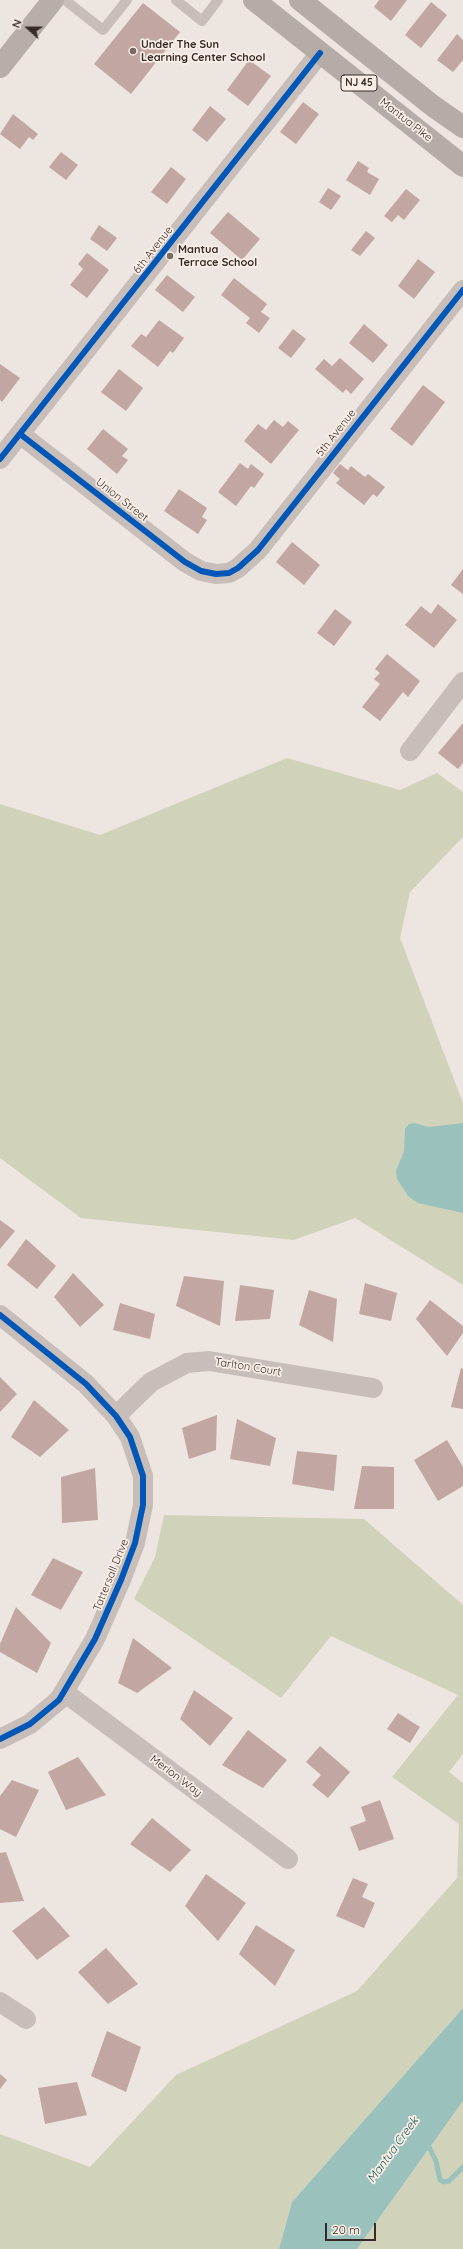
<!DOCTYPE html>
<html>
<head>
<meta charset="utf-8">
<style>
  body { margin:0 }
  #map { position:relative; width:463px; height:2249px; overflow:hidden; background:#ede5e0; font-family:Quicksand,sans-serif }
  canvas { display:block }
  .north { position:absolute; left:8px; top:8px; width:40px; height:40px; -webkit-text-stroke:3px #faefe7; paint-order:stroke; rotate:291deg; font-size:11px; font-weight:700; line-height:16px; text-align:center; color:#372a27 }
  .north::after { content:''; display:block; margin:auto; width:14px; height:18px; background:#372a27; clip-path:polygon(50% 0,100% 100%,50% 72%,0 100%) }
  .scale { position:absolute; left:325px; top:2223px; width:51px; height:18px; box-sizing:border-box; border:2px solid #372a27; border-top:0; padding-left:5px; font-size:12px; line-height:14px; white-space:nowrap; color:#372a27; -webkit-text-stroke:3px #faefe7; paint-order:stroke }
</style>
</head>
<body>
<div id="map">
<canvas width="463" height="2249"></canvas>
<div class="north">N</div>
<div class="scale">20 m</div>
</div>
<script>
const c = document.querySelector('canvas').getContext('2d');
c.lineJoin = 'round';
function fill(path, color) {
  c.fillStyle = color;
  c.fill(path, 'evenodd');
}
function toPath(rows) {
  const path = new Path2D();
  for (const r of rows) {
    path.moveTo(r[0], r[1]);
    for (let i = 2; i < r.length; i += 2) path.lineTo(r[i], r[i + 1]);
  }
  return path;
}
function stroke(path, color, width, dash) {
  c.strokeStyle = color;
  c.lineWidth = width;
  c.lineCap = dash ? 'butt' : 'round';
  c.setLineDash(dash || []);
  c.stroke(path);
}
function write(font, color, halo, rows, align = 'center') {
  c.font = font + ' Quicksand,sans-serif';
  c.lineWidth = 3.5;
  c.setLineDash([]);
  c.textBaseline = 'middle';
  c.strokeStyle = halo;
  c.fillStyle = color;
  for (const [text, x, y, turn = 0] of rows) {
    c.save();
    c.translate(x, y);
    c.rotate((+turn || 0) * Math.PI / 180);
    c.textAlign = isNaN(turn) ? turn : align;
    if (halo) c.strokeText(text, 0, 0);
    c.fillText(text, 0, 0);
    c.restore();
  }
}
fill(toPath([
  [287,758,400,790,437,773,463,792,463,837,410,892,400,938,463,1103,463,1285,355,1218,294,1240,81,1218,0,1158,0,804,100,835],
  [164,1515,364,1519,463,1605,463,1754,449,1772,463,1783,463,2008,292,2202,279,2249,0,2249,0,2134,90,2167,176,2075,357,1991,457,1878,459,1824,392,1777,458,1695,331,1636,281,1698,134,1599,155,1557],
  [463,2101,463,2249,357,2249]
]), '#d1d2ba');
fill(toPath([
  [414,1123,429,1127,463,1123,463,1213,418,1203,408,1196,397,1179,396,1171,404,1151,405,1129,409,1124],
  [463,2008,463,2101,357,2249,279,2249,292,2202]
]), '#9bc1bc');
stroke(toPath([
  [427,2143,436,2161,440,2180,444,2182,449,2181,463,2167]
]), '#9bc1bc', 5);
fill(toPath([
  [379,0,407,0,391,21,374,7],
  [431,2,447,15,421,48,405,35],
  [143,3,180,32,131,94,94,64],
  [457,34,463,40,463,60,453,72,437,60],
  [249,60,271,76,248,106,227,90],
  [303,102,319,114,296,144,280,132],
  [210,106,226,119,207,142,192,130],
  [13,114,38,134,33,140,29,137,20,149,0,134],
  [61,152,78,165,66,180,49,167],
  [358,161,369,168,367,172,379,179,370,195,346,180],
  [171,167,186,179,167,204,151,192],
  [328,188,341,196,331,210,319,202],
  [406,189,420,200,404,220,398,215,392,222,384,216],
  [228,212,260,239,242,260,210,233],
  [99,225,117,238,107,251,90,239],
  [366,231,375,238,360,256,351,250],
  [87,253,109,270,87,298,70,285,83,269,78,264],
  [418,259,435,272,414,299,398,286],
  [167,275,195,297,183,312,155,290],
  [234,278,267,304,261,312,270,318,259,333,246,323,250,318,221,295],
  [159,320,184,338,173,353,170,351,158,367,131,346,141,334,146,337],
  [364,324,388,345,373,363,349,343],
  [293,329,306,339,291,358,278,348],
  [340,358,364,379,351,394,346,389,343,393,315,369,324,359,332,366],
  [0,364,20,378,2,402,0,400],
  [119,369,143,388,126,411,101,392],
  [423,385,445,402,412,446,390,429],
  [274,420,283,427,288,421,299,430,271,464,244,441,258,424,266,430],
  [103,429,128,449,122,456,128,460,117,474,87,449],
  [240,463,248,469,251,464,264,474,254,488,251,486,236,506,218,492],
  [340,464,348,470,351,466,365,477,368,474,385,487,377,497,373,494,364,505,336,483,340,479,333,473],
  [179,489,207,508,202,517,207,520,198,534,164,511],
  [292,542,320,565,304,585,276,562],
  [463,569,463,594,451,585],
  [438,604,457,620,434,648,405,625,421,606,431,614],
  [335,609,352,622,334,646,317,633],
  [387,654,420,681,408,697,403,692,380,721,362,707,380,684,374,679,380,673,375,669],
  [463,723,463,763,458,769,438,753],
  [0,1220,15,1231,0,1249],
  [26,1239,56,1266,37,1289,7,1265],
  [73,1273,104,1305,80,1327,54,1297],
  [184,1276,224,1281,220,1326,176,1306],
  [365,1283,397,1293,391,1321,359,1314],
  [240,1285,274,1290,270,1319,235,1321],
  [309,1290,337,1299,333,1342,299,1325],
  [430,1300,463,1326,463,1333,447,1356,416,1319],
  [120,1303,155,1314,150,1339,113,1330],
  [461,1368,463,1369,463,1409,451,1407],
  [0,1377,17,1394,0,1412],
  [34,1400,69,1430,40,1457,11,1437],
  [217,1415,216,1450,189,1459,182,1428],
  [237,1419,276,1438,270,1466,230,1459],
  [447,1440,463,1467,463,1486,438,1501,414,1460],
  [297,1451,337,1455,334,1491,292,1484],
  [362,1466,394,1467,394,1509,354,1509],
  [95,1468,98,1520,62,1523,61,1477],
  [53,1558,83,1572,61,1610,31,1595],
  [16,1607,51,1643,37,1673,0,1652,0,1644],
  [133,1638,172,1668,137,1693,118,1683],
  [194,1690,233,1718,210,1746,180,1719],
  [398,1713,420,1727,410,1743,387,1729],
  [248,1730,287,1760,263,1788,222,1765],
  [320,1746,350,1772,328,1798,312,1785,321,1775,306,1762],
  [78,1757,106,1795,66,1810,48,1772],
  [12,1780,39,1790,16,1837,0,1829,0,1796],
  [380,1800,394,1839,359,1851,350,1827,366,1821,361,1807],
  [152,1818,191,1850,170,1872,130,1844],
  [6,1852,24,1901,0,1903,0,1853],
  [206,1874,246,1903,218,1941,185,1906],
  [353,1878,368,1884,362,1897,375,1903,364,1928,336,1916],
  [44,1907,70,1936,37,1960,12,1931],
  [256,1925,295,1950,275,1986,239,1954],
  [106,1948,138,1984,108,2004,78,1972],
  [107,2031,141,2047,126,2092,91,2076],
  [0,2074,7,2080,0,2089],
  [77,2082,87,2115,45,2124,38,2088]
]), '#c2a6a1');
stroke(toPath([
  [65,0,103,30,127,0],
  [176,0,202,21,218,0]
]), '#c7beb9', 10);
stroke(toPath([
  [20,434,185,562,201,571,216,574,229,573,238,568,258,550,463,290],
  [0,459,320,53],
  [410,751,463,682],
  [0,1315,86,1384,116,1416,130,1437,143,1476,143,1505,135,1543,121,1580,95,1639,59,1700,30,1724,0,1739],
  [116,1416,151,1382,187,1363,209,1361,373,1388],
  [64,1692,288,1859],
  [0,2002,26,2019]
]), '#c7beb9', 20);
stroke(toPath([
  [0,67,53,0]
]), '#b7aeaa', 22);
stroke(toPath([
  [254,0,463,166],
  [300,0,433,106,463,127]
]), '#b5aca8', 22);
stroke(toPath([
  [20,434,185,562,201,571,216,574,229,573,238,568,258,550,463,290],
  [0,459,320,53],
  [0,1315,86,1384,116,1416,130,1437,143,1476,143,1505,135,1543,121,1580,95,1639,59,1700,30,1724,0,1739]
]), '#0057b8', 6);
for (const [x, y, r, color] of [
  [133,51,4,"#776b68"],
  [170,256,4,"#776b68"]
]) {
  const dot = new Path2D();
  dot.arc(x, y, r, 0, 2 * Math.PI);
  c.fillStyle = color;
  c.fill(dot);
  stroke(dot, '#faefe7', 1.5);
}
for (const [x, y, w] of [
  [359,83,36]
]) {
  const box = new Path2D();
  box.roundRect(x - w / 2, y - 8, w, 16, 3);
  c.fillStyle = '#faefe7';
  c.fill(box);
  stroke(box, '#372a27', 1);
}
write('bold 10px', '#372a27', null, [
  ["NJ 45",359,83]
]);
write('bold 11px', '#372a27', '#faefe7', [
  ["Under The Sun",141,45],
  ["Learning Center School",141,58],
  ["Mantua",178,250],
  ["Terrace School",178,263]
], 'left');
write('11px', '#372a27', '#faefe7', [
  ["Mantua Pike",406,120,38],
  ["6th Avenue",153,250,-52],
  ["5th Avenue",336,433,-52],
  ["Union Street",122,500,38],
  ["Tarlton Court",248,1367,9],
  ["Tattersall Drive",111,1575,-68],
  ["Merion Way",176,1776,37]
]);
write('italic 12px', '#1a5b57', '#faefe7', [
  ["Mantua Creek",393,2150,-54]
]);
</script>
</body>
</html>
